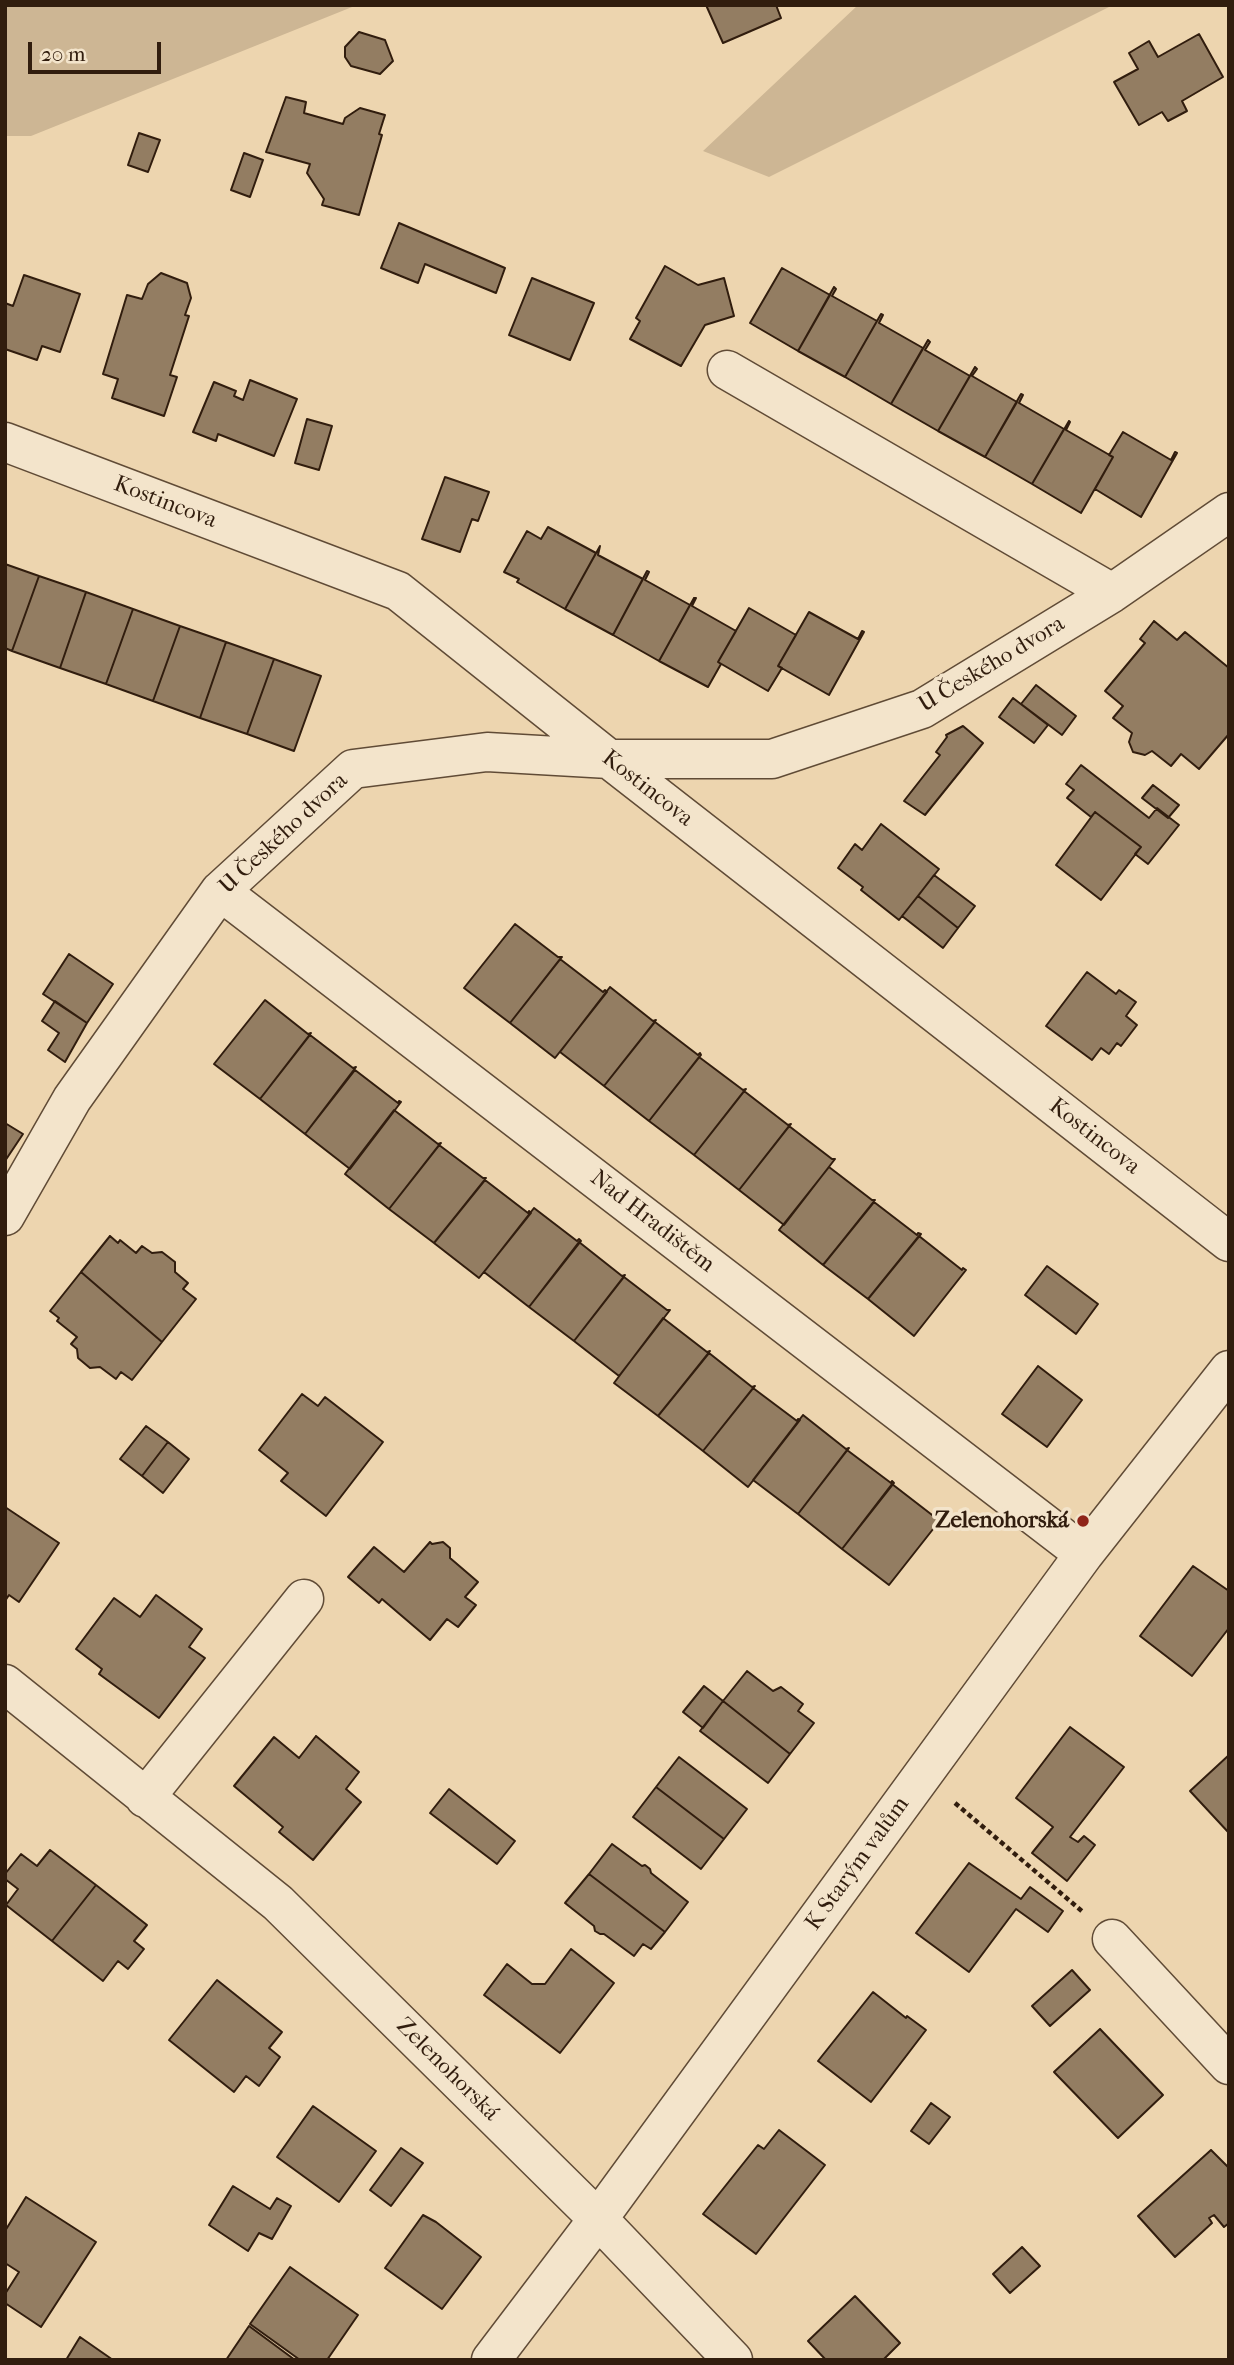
<!DOCTYPE html>
<html>
<head>
<meta charset="utf-8">
<style>
  body { margin:0 }
  #map { position:relative; width:1234px; height:2365px; overflow:hidden; background:#edd5af; font-family:"IM FELL French Canon",serif }
  canvas { display:block }
  .frame { position:absolute; inset:0; border:7px solid #311d0e; pointer-events:none }
  .scale { position:absolute; left:28px; top:42px; width:133px; height:32px; box-sizing:border-box; border:4px solid #311d0e; border-top:0; padding-left:9px; font-size:21px; line-height:24px; white-space:nowrap; color:#311d0e; -webkit-text-stroke:5px #f3e4cb; paint-order:stroke }
</style>
</head>
<body>
<div id="map">
<canvas width="1234" height="2365"></canvas>
<div class="frame"></div>
<div class="scale">20 m</div>
</div>
<script>
const c = document.querySelector('canvas').getContext('2d');
c.lineJoin = 'round';
function fill(path, color) {
  c.fillStyle = color;
  c.fill(path, 'evenodd');
}
function toPath(rows) {
  const path = new Path2D();
  for (const r of rows) {
    path.moveTo(r[0], r[1]);
    for (let i = 2; i < r.length; i += 2) path.lineTo(r[i], r[i + 1]);
  }
  return path;
}
function stroke(path, color, width, dash) {
  c.strokeStyle = color;
  c.lineWidth = width;
  c.lineCap = dash ? 'butt' : 'round';
  c.setLineDash(dash || []);
  c.stroke(path);
}
function write(font, color, halo, rows, align = 'center') {
  c.font = font + ' "IM FELL French Canon",serif';
  c.lineWidth = 7;
  c.setLineDash([]);
  c.textBaseline = 'middle';
  c.strokeStyle = halo;
  c.fillStyle = color;
  for (const [text, x, y, turn = 0] of rows) {
    c.save();
    c.translate(x, y);
    c.rotate((+turn || 0) * Math.PI / 180);
    c.textAlign = isNaN(turn) ? turn : align;
    if (halo) c.strokeText(text, 0, 0);
    c.fillText(text, 0, 0);
    c.restore();
  }
}
fill(toPath([
  [5,5,357,5,31,136,5,136],
  [858,5,1113,5,769,177,703,151]
]), '#cdb694');
const building = toPath([
  [706,5,776,5,781,18,723,43,706,5],
  [359,32,385,40,393,61,380,74,351,66,345,57,345,47,359,32],
  [1199,34,1223,77,1182,101,1187,111,1168,121,1162,112,1139,125,1114,82,1138,69,1129,53,1149,41,1158,57,1199,34],
  [286,97,306,102,304,113,343,124,345,118,360,108,385,115,379,134,382,135,359,215,322,205,324,199,307,173,310,164,266,152,286,97],
  [139,133,160,140,148,172,128,165,139,133],
  [244,153,263,160,250,197,231,190,244,153],
  [399,223,505,268,496,293,425,264,418,283,381,268,399,223],
  [665,266,698,285,724,278,734,316,705,325,681,366,630,339,640,321,636,318,665,266],
  [782,268,830,295,798,351,750,323,782,268],
  [161,273,187,283,191,298,185,315,189,316,170,375,177,377,164,416,112,398,118,379,103,374,127,295,142,299,148,284,161,273],
  [24,275,80,294,60,352,42,346,37,360,5,349,5,303,13,306,24,275],
  [532,278,594,303,570,360,509,335,532,278],
  [834,287,836,289,832,296,877,321,845,377,798,351,834,287],
  [881,314,883,315,879,323,923,348,891,404,845,377,881,314],
  [928,340,930,342,925,350,970,376,938,431,891,404,928,340],
  [975,367,977,369,972,376,1017,402,985,457,938,431,975,367],
  [250,380,297,399,274,456,218,434,216,441,193,432,214,382,236,391,234,396,243,400,250,380],
  [1021,394,1023,395,1019,403,1064,429,1032,484,985,457,1021,394],
  [307,419,332,426,319,470,295,463,307,419],
  [1069,421,1070,422,1066,430,1113,457,1081,513,1032,484,1069,421],
  [1123,432,1171,460,1175,452,1177,453,1141,517,1095,489,1113,457,1109,455,1123,432],
  [445,477,489,492,478,521,472,519,460,552,422,539,445,477],
  [548,527,596,553,565,609,517,582,519,579,504,572,527,531,541,539,548,527],
  [600,546,598,555,643,579,613,635,565,609,600,546],
  [5,564,39,576,12,651,5,648,5,564],
  [647,571,649,572,645,580,690,605,659,661,613,635,647,571],
  [39,576,86,592,60,668,12,651,39,576],
  [86,592,133,609,106,684,60,668,86,592],
  [694,598,696,598,692,606,736,631,718,662,721,664,708,687,659,661,694,598],
  [749,608,796,635,778,666,782,668,768,691,718,662,749,608],
  [133,609,180,626,153,701,106,684,133,609],
  [809,612,858,639,862,631,864,632,829,695,778,666,809,612],
  [1154,621,1177,640,1185,632,1229,668,1229,734,1199,769,1181,754,1171,766,1152,751,1145,755,1133,752,1129,742,1132,733,1113,718,1123,706,1105,691,1145,643,1140,639,1154,621],
  [180,626,226,642,200,718,153,701,180,626],
  [226,642,274,659,247,734,200,718,226,642],
  [274,659,321,676,294,751,247,734,274,659],
  [1036,685,1076,716,1062,735,1021,704,1036,685],
  [1013,698,1048,725,1034,743,999,717,1013,698],
  [963,726,983,743,925,815,904,801,940,755,936,752,947,737,946,735,963,726],
  [1081,765,1149,818,1157,808,1179,825,1148,864,1135,854,1141,847,1095,812,1091,817,1067,798,1074,790,1066,784,1081,765],
  [1153,785,1179,805,1168,818,1142,798,1153,785],
  [1095,812,1141,847,1101,900,1056,865,1095,812],
  [881,824,939,869,899,920,861,890,863,887,838,868,855,844,862,850,881,824],
  [934,875,975,906,958,928,918,896,934,875],
  [918,896,958,928,943,948,902,916,918,896],
  [515,924,558,957,562,957,510,1023,464,988,515,924],
  [69,954,113,984,87,1023,43,994,69,954],
  [560,959,603,992,605,990,607,992,555,1058,510,1023,560,959],
  [1087,972,1116,994,1119,990,1136,1002,1126,1016,1137,1025,1121,1046,1117,1043,1109,1054,1101,1048,1092,1060,1046,1026,1087,972],
  [610,987,653,1021,656,1020,604,1086,560,1052,610,987],
  [265,1000,308,1034,311,1033,260,1099,214,1064,265,1000],
  [55,1001,87,1023,65,1062,48,1050,59,1033,42,1021,55,1001],
  [655,1022,698,1055,700,1053,701,1055,649,1121,604,1086,655,1022],
  [310,1035,353,1068,356,1067,305,1134,260,1099,310,1035],
  [699,1057,743,1090,746,1089,694,1155,649,1121,699,1057],
  [355,1070,398,1103,399,1101,401,1102,350,1169,305,1134,355,1070],
  [744,1091,788,1125,791,1124,739,1190,694,1155,744,1091],
  [394,1110,438,1144,441,1143,389,1209,345,1174,394,1110],
  [5,1123,23,1134,5,1161,5,1123],
  [789,1126,832,1159,835,1159,784,1225,739,1190,789,1126],
  [439,1145,483,1178,486,1178,434,1243,389,1209,439,1145],
  [829,1167,872,1200,875,1200,823,1265,779,1230,829,1167],
  [485,1180,528,1213,529,1211,531,1213,479,1278,434,1243,485,1180],
  [874,1202,917,1235,918,1233,921,1234,868,1299,823,1265,874,1202],
  [534,1208,577,1241,579,1239,581,1241,529,1307,484,1272,534,1208],
  [110,1236,118,1243,120,1240,136,1253,142,1246,152,1253,162,1252,175,1262,175,1272,188,1283,183,1289,196,1299,162,1342,81,1272,110,1236],
  [919,1236,962,1270,963,1268,966,1270,914,1336,868,1299,919,1236],
  [579,1242,622,1276,625,1275,574,1341,529,1307,579,1242],
  [1047,1266,1098,1304,1076,1334,1025,1295,1047,1266],
  [81,1272,162,1342,132,1380,121,1372,116,1379,100,1367,90,1368,78,1358,77,1349,71,1344,77,1337,57,1321,59,1318,50,1311,81,1272],
  [624,1277,667,1310,670,1310,619,1376,574,1341,624,1277],
  [663,1318,707,1352,710,1351,658,1416,614,1383,663,1318],
  [709,1353,752,1387,755,1386,703,1451,658,1416,709,1353],
  [1038,1366,1082,1400,1047,1447,1002,1414,1038,1366],
  [753,1388,797,1421,798,1419,800,1420,748,1487,703,1451,753,1388],
  [302,1394,318,1406,325,1397,383,1442,326,1516,281,1481,288,1473,259,1450,302,1394],
  [803,1415,846,1449,849,1448,798,1514,753,1480,803,1415],
  [146,1426,168,1442,142,1476,120,1459,146,1426],
  [168,1442,189,1459,163,1493,142,1476,168,1442],
  [847,1450,891,1483,892,1481,894,1483,842,1549,798,1514,847,1450],
  [892,1484,936,1518,937,1516,941,1519,889,1585,842,1549,892,1484],
  [5,1507,59,1543,19,1602,9,1595,5,1601,5,1507],
  [430,1542,432,1544,443,1542,450,1548,450,1558,478,1582,465,1597,476,1605,458,1627,447,1619,430,1640,382,1599,379,1603,348,1577,374,1547,404,1572,430,1542],
  [1193,1566,1229,1591,1229,1628,1192,1676,1140,1636,1193,1566],
  [156,1595,202,1629,189,1647,205,1658,159,1718,99,1674,102,1669,76,1649,114,1598,140,1617,156,1595],
  [747,1671,773,1691,781,1687,803,1704,798,1711,814,1723,790,1754,723,1701,747,1671],
  [704,1686,723,1701,703,1728,683,1712,704,1686],
  [723,1701,790,1754,768,1783,700,1731,723,1701],
  [1070,1727,1124,1767,1070,1837,1078,1842,1084,1836,1095,1845,1067,1881,1032,1853,1053,1827,1016,1798,1070,1727],
  [316,1736,359,1772,346,1789,361,1802,313,1860,279,1832,283,1827,234,1786,274,1737,299,1758,316,1736],
  [1229,1755,1229,1833,1190,1791,1229,1755],
  [679,1757,747,1809,724,1839,656,1787,679,1757],
  [656,1787,724,1839,701,1869,633,1817,656,1787],
  [449,1789,515,1841,497,1864,430,1813,449,1789],
  [612,1844,642,1866,645,1865,650,1869,651,1873,688,1902,665,1932,589,1874,612,1844],
  [50,1850,96,1885,52,1941,6,1905,18,1889,5,1879,5,1874,21,1854,37,1866,50,1850],
  [969,1863,1021,1899,1030,1887,1063,1911,1048,1932,1016,1909,969,1972,916,1933,969,1863],
  [589,1874,665,1932,651,1949,643,1944,634,1956,604,1934,600,1934,595,1931,594,1926,565,1903,589,1874],
  [96,1885,147,1925,134,1941,144,1949,128,1969,118,1961,103,1981,52,1941,96,1885],
  [571,1949,614,1983,560,2053,484,1995,507,1964,532,1984,545,1984,571,1949],
  [1072,1970,1090,1990,1050,2026,1032,2006,1072,1970],
  [217,1980,282,2032,269,2048,280,2057,259,2086,246,2076,234,2092,169,2040,217,1980],
  [873,1992,906,2018,907,2016,926,2030,871,2102,818,2061,873,1992],
  [1100,2029,1163,2095,1118,2138,1054,2072,1100,2029],
  [931,2103,950,2117,929,2144,911,2131,931,2103],
  [313,2106,376,2151,339,2202,277,2157,313,2106],
  [779,2130,825,2165,756,2254,703,2214,758,2145,764,2149,779,2130],
  [401,2148,423,2163,391,2206,370,2190,401,2148],
  [1211,2150,1229,2168,1229,2223,1224,2227,1214,2215,1209,2218,1212,2223,1175,2257,1138,2216,1211,2150],
  [233,2186,270,2209,277,2198,291,2206,272,2239,259,2233,248,2251,209,2225,233,2186],
  [26,2197,96,2242,41,2327,5,2303,5,2294,19,2272,5,2263,5,2231,26,2197],
  [423,2215,436,2222,481,2257,442,2309,385,2268,423,2215],
  [1022,2247,1040,2266,1010,2293,993,2274,1022,2247],
  [290,2267,358,2315,327,2360,300,2360,250,2324,290,2267],
  [855,2296,900,2343,883,2360,826,2360,808,2341,855,2296],
  [249,2326,295,2360,226,2360,249,2326],
  [80,2337,113,2360,66,2360,80,2337]
]);
fill(building, '#937d62');
stroke(building, '#311d0e', 2);
const street = toPath([
  [727,370,1112,593],
  [5,442,398,591,609,759,1229,1242],
  [220,891,1084,1554],
  [5,1216,72,1099,220,891,353,769,487,752,609,759,772,759,922,709,1112,593,1229,512],
  [5,1684,278,1903,598,2219,733,2360],
  [145,1798,304,1599],
  [1112,1939,1229,2065],
  [491,2360,598,2219,1084,1554,1229,1370]
]);
stroke(street, '#604b36', 41);
stroke(toPath([
  [955,1803,1083,1912]
]), '#311d0e', 4.5, [5, 3.5]);
stroke(street, '#f3e4cb', 38);
for (const [x, y, r, color] of [
  [1083,1521,7,"#8f2418"]
]) {
  const dot = new Path2D();
  dot.arc(x, y, r, 0, 2 * Math.PI);
  c.fillStyle = color;
  c.fill(dot);
  stroke(dot, '#f3e4cb', 2.5);
}
write('23px', '#311d0e', '#f3e4cb', [
  ["Kostincova",165,503,21],
  ["U Českého dvora",992,665,-31],
  ["Kostincova",647,789,38],
  ["U Českého dvora",284,834,-43],
  ["Kostincova",1094,1137,38],
  ["Nad Hradištěm",652,1222,38],
  ["K Starým valům",858,1864,-54],
  ["Zelenohorská",447,2070,45]
]);
write('bold 23px', '#311d0e', '#f3e4cb', [
  ["Zelenohorská",1069,1521]
], 'right');
</script>
</body>
</html>
